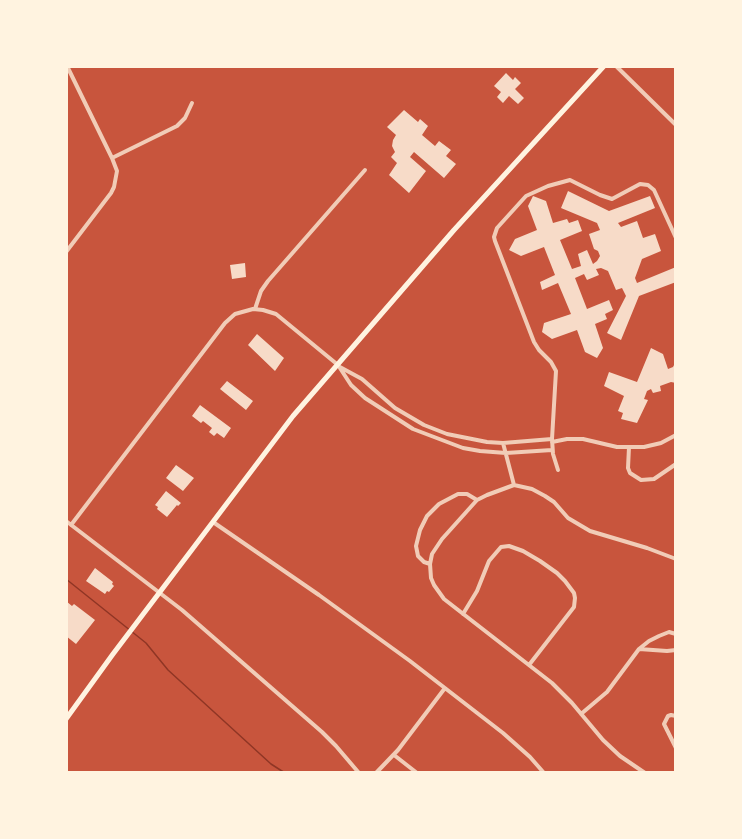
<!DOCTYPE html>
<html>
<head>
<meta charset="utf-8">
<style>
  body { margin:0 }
  #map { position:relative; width:742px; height:839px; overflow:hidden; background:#c8553d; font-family:Overpass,sans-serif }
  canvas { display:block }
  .frame { position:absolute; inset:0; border:68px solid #fff3e0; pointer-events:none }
</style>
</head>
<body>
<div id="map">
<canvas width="742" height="839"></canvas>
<div class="frame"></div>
</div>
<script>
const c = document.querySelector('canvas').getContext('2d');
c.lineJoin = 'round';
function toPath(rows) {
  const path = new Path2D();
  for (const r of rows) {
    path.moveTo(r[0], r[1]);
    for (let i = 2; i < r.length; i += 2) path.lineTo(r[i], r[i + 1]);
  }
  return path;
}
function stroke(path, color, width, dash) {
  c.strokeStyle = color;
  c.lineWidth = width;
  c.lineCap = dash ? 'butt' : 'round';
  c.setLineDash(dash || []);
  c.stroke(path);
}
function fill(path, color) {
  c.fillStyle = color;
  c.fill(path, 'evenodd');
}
stroke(toPath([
  [66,579,146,643,168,670,271,764,285,773]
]), '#8f3625', 1.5);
fill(toPath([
  [506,73,513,80,515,77,521,83,515,89,524,98,518,104,509,96,503,103,497,97,501,92,494,86],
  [404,110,418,122,420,119,428,126,422,135,435,146,439,141,451,150,446,156,456,164,444,178,414,152,410,157,426,171,409,193,389,175,397,163,391,157,395,152,392,146,393,140,396,135,387,127],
  [568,191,609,211,650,196,655,208,618,223,621,227,637,221,643,238,655,234,661,251,642,259,635,278,637,283,676,267,676,282,639,296,621,340,607,333,626,296,622,288,616,290,608,271,601,268,596,269,599,275,587,280,584,274,575,278,587,309,609,300,613,310,605,314,607,319,595,324,603,348,597,358,585,352,577,330,552,339,542,332,544,323,571,314,558,283,542,290,540,282,555,275,544,247,521,256,509,250,515,239,537,230,528,206,533,196,546,201,553,223,567,219,569,223,578,220,582,231,560,240,572,269,581,266,578,254,587,250,593,264,597,261,600,256,598,251,594,249,589,234,600,230,597,223,561,208],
  [245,263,246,277,232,279,230,265],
  [257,334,284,358,275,371,248,345],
  [651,348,663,354,668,369,673,367,676,361,676,383,671,382,660,386,661,391,653,393,651,389,647,391,644,399,648,400,637,423,621,419,623,413,618,411,624,396,604,386,609,372,637,382],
  [227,381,253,401,246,410,220,389],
  [200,405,231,428,224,438,217,433,214,436,209,432,212,428,203,421,201,423,192,416],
  [176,465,194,478,183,491,166,478],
  [166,491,181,503,178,506,177,505,167,517,157,509,158,507,155,505],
  [95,568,113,582,112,584,114,586,109,592,107,591,105,594,86,581],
  [66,601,72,606,74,604,95,620,76,644,66,636]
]), '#f7dbc8');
stroke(toPath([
  [616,66,676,125],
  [112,158,177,126,185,118,192,103],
  [66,252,111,193,114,187,117,171,112,158,67,66],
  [255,309,261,291,268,281,365,170],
  [338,366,362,379,395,408,424,425,447,434,487,442,503,443,552,439],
  [552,442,567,439,583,439,617,447,644,447,661,443,676,435],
  [503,443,514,485,532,489,545,496,554,502,568,518,590,531,647,548,676,559],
  [629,447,628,468,630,473,641,480,654,479,676,464],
  [558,470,553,454,552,439,556,371,551,362,539,350,534,342,495,241,494,237,497,228,526,196,548,186,570,180,600,195,612,199,640,184,648,185,654,190,676,238],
  [514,485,487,495,477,500,442,539,432,554,430,564,431,578,434,585,444,599,552,683,572,703,603,740,620,756,645,773],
  [66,521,182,610,322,732,336,746,359,773],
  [213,522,319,595,410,661,503,733,530,757,544,773],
  [71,525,225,323,235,314,253,309,263,310,276,314,338,365,351,385,365,398,413,429,463,448,480,451,506,453,552,450],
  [430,564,424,562,418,556,416,546,420,530,427,516,439,504,458,494,467,494,477,500],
  [463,614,477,591,489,561,501,547,509,546,523,551,540,561,557,573,565,581,574,593,575,598,574,607,529,665],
  [676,634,669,632,659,636,649,641,639,649,667,651,676,650],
  [581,714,607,692,639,649],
  [676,716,671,715,668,716,664,724,676,748],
  [394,755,417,773],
  [376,773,398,750,445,688]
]), '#f1ccb7', 4);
stroke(toPath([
  [66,719,113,654,293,416,454,230,604,66]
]), '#fff3e0', 5);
</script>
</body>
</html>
